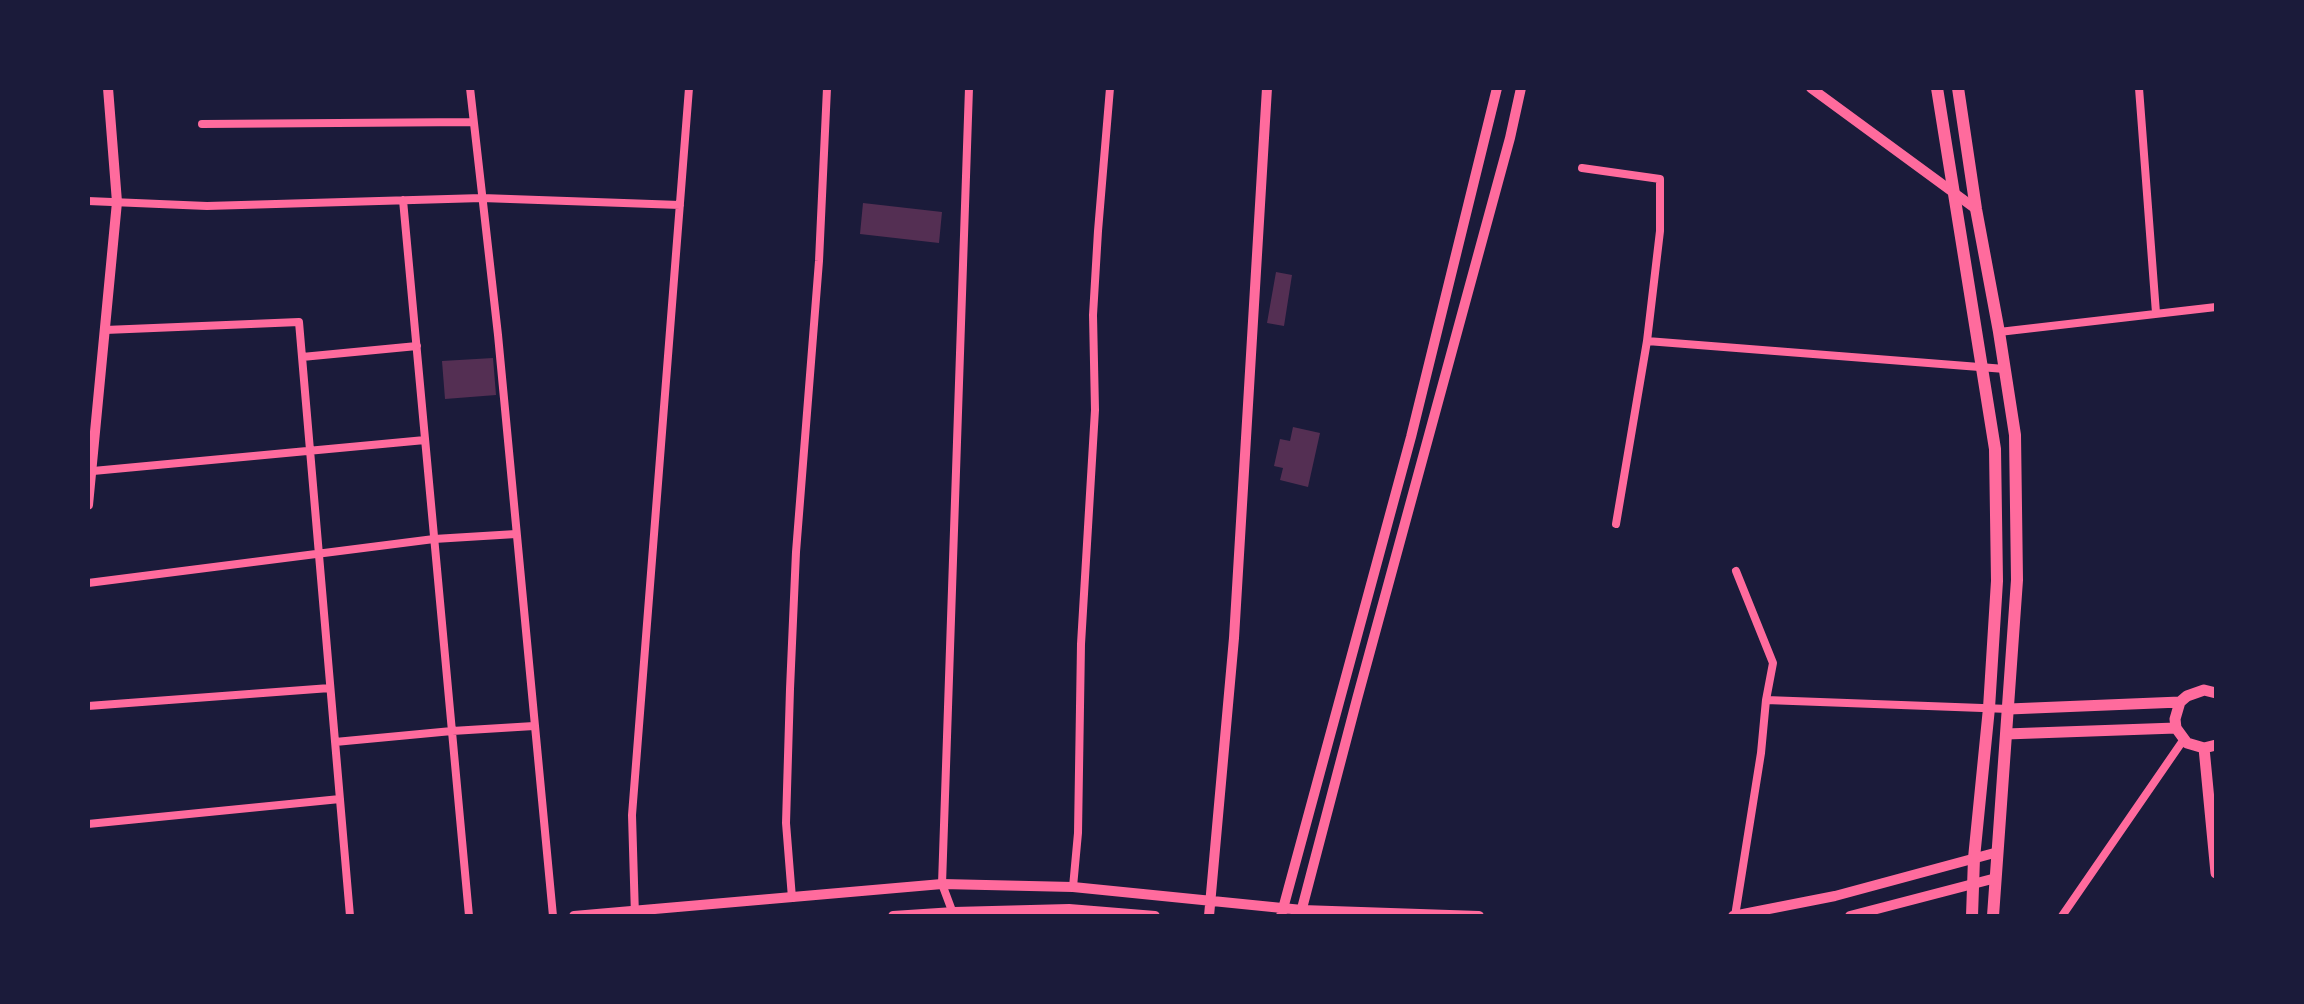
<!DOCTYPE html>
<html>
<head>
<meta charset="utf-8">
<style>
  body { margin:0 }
  #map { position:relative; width:2304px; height:1004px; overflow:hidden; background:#1b1b3a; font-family:Manrope,sans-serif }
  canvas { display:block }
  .frame { position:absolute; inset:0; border:90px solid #1b1b3a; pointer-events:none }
</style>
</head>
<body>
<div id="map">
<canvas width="2304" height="1004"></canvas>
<div class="frame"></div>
</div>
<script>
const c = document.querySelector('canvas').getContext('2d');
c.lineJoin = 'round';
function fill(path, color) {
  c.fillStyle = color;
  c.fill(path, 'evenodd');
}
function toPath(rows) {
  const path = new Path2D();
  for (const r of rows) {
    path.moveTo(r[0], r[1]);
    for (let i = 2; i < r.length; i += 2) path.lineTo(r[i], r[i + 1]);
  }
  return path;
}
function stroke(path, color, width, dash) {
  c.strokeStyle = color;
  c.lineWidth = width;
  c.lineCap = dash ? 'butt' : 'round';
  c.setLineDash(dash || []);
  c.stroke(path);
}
fill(toPath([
  [863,203,942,212,939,243,860,234],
  [1276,272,1292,275,1284,326,1267,323],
  [493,358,496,395,445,399,442,361],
  [1293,427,1320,433,1308,487,1280,480,1283,468,1274,466,1280,439,1290,441]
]), '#542f53');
stroke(toPath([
  [470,88,498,335,553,916],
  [2139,88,2156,313],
  [202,124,473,122],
  [1582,168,1660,179,1660,231,1647,341,1616,524],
  [403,200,469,916],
  [88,201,207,206,482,198,680,205],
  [105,330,299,322,350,916],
  [1999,332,2216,307],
  [1647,341,2005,369],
  [302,357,417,346],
  [93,471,425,440],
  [88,583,434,539,516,534],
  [1766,700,2009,709],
  [88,706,330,688],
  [335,742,452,731,534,726],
  [88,824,340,799],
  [1073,887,1078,833,1081,644,1095,410,1093,315,1098,231,1110,88],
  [792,898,786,823,790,689,796,552,819,261,827,88],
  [635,916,632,815,689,88],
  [954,916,942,884,969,88],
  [1735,916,1761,753,1766,700,1773,663,1736,571],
  [2062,916,2184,739]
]), '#ff6b9d', 8);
stroke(toPath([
  [1811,88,1976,209],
  [88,505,117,202,108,88],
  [574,916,942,884,1073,887,1302,910,1479,916],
  [893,916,954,912,1069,909,1155,916],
  [1209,916,1234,638,1267,88],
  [1281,916,1411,437,1497,88],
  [1300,916,1357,699,1510,138,1521,88],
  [1733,916,1835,896,1998,852],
  [1850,916,1996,878]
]), '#ff6b9d', 10);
stroke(toPath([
  [2216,693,2204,690,2187,696,2180,702,2175,719,2176,728,2187,743,2204,748,2216,745],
  [2009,709,2180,702],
  [2006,734,2176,728],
  [2204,748,2216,873]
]), '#ff6b9d', 11);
stroke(toPath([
  [1937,88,1995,449,1997,581,1989,708,1974,858,1972,916],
  [1958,88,1976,209,1999,332,2015,435,2017,580,1993,916]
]), '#ff6b9d', 12);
</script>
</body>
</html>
